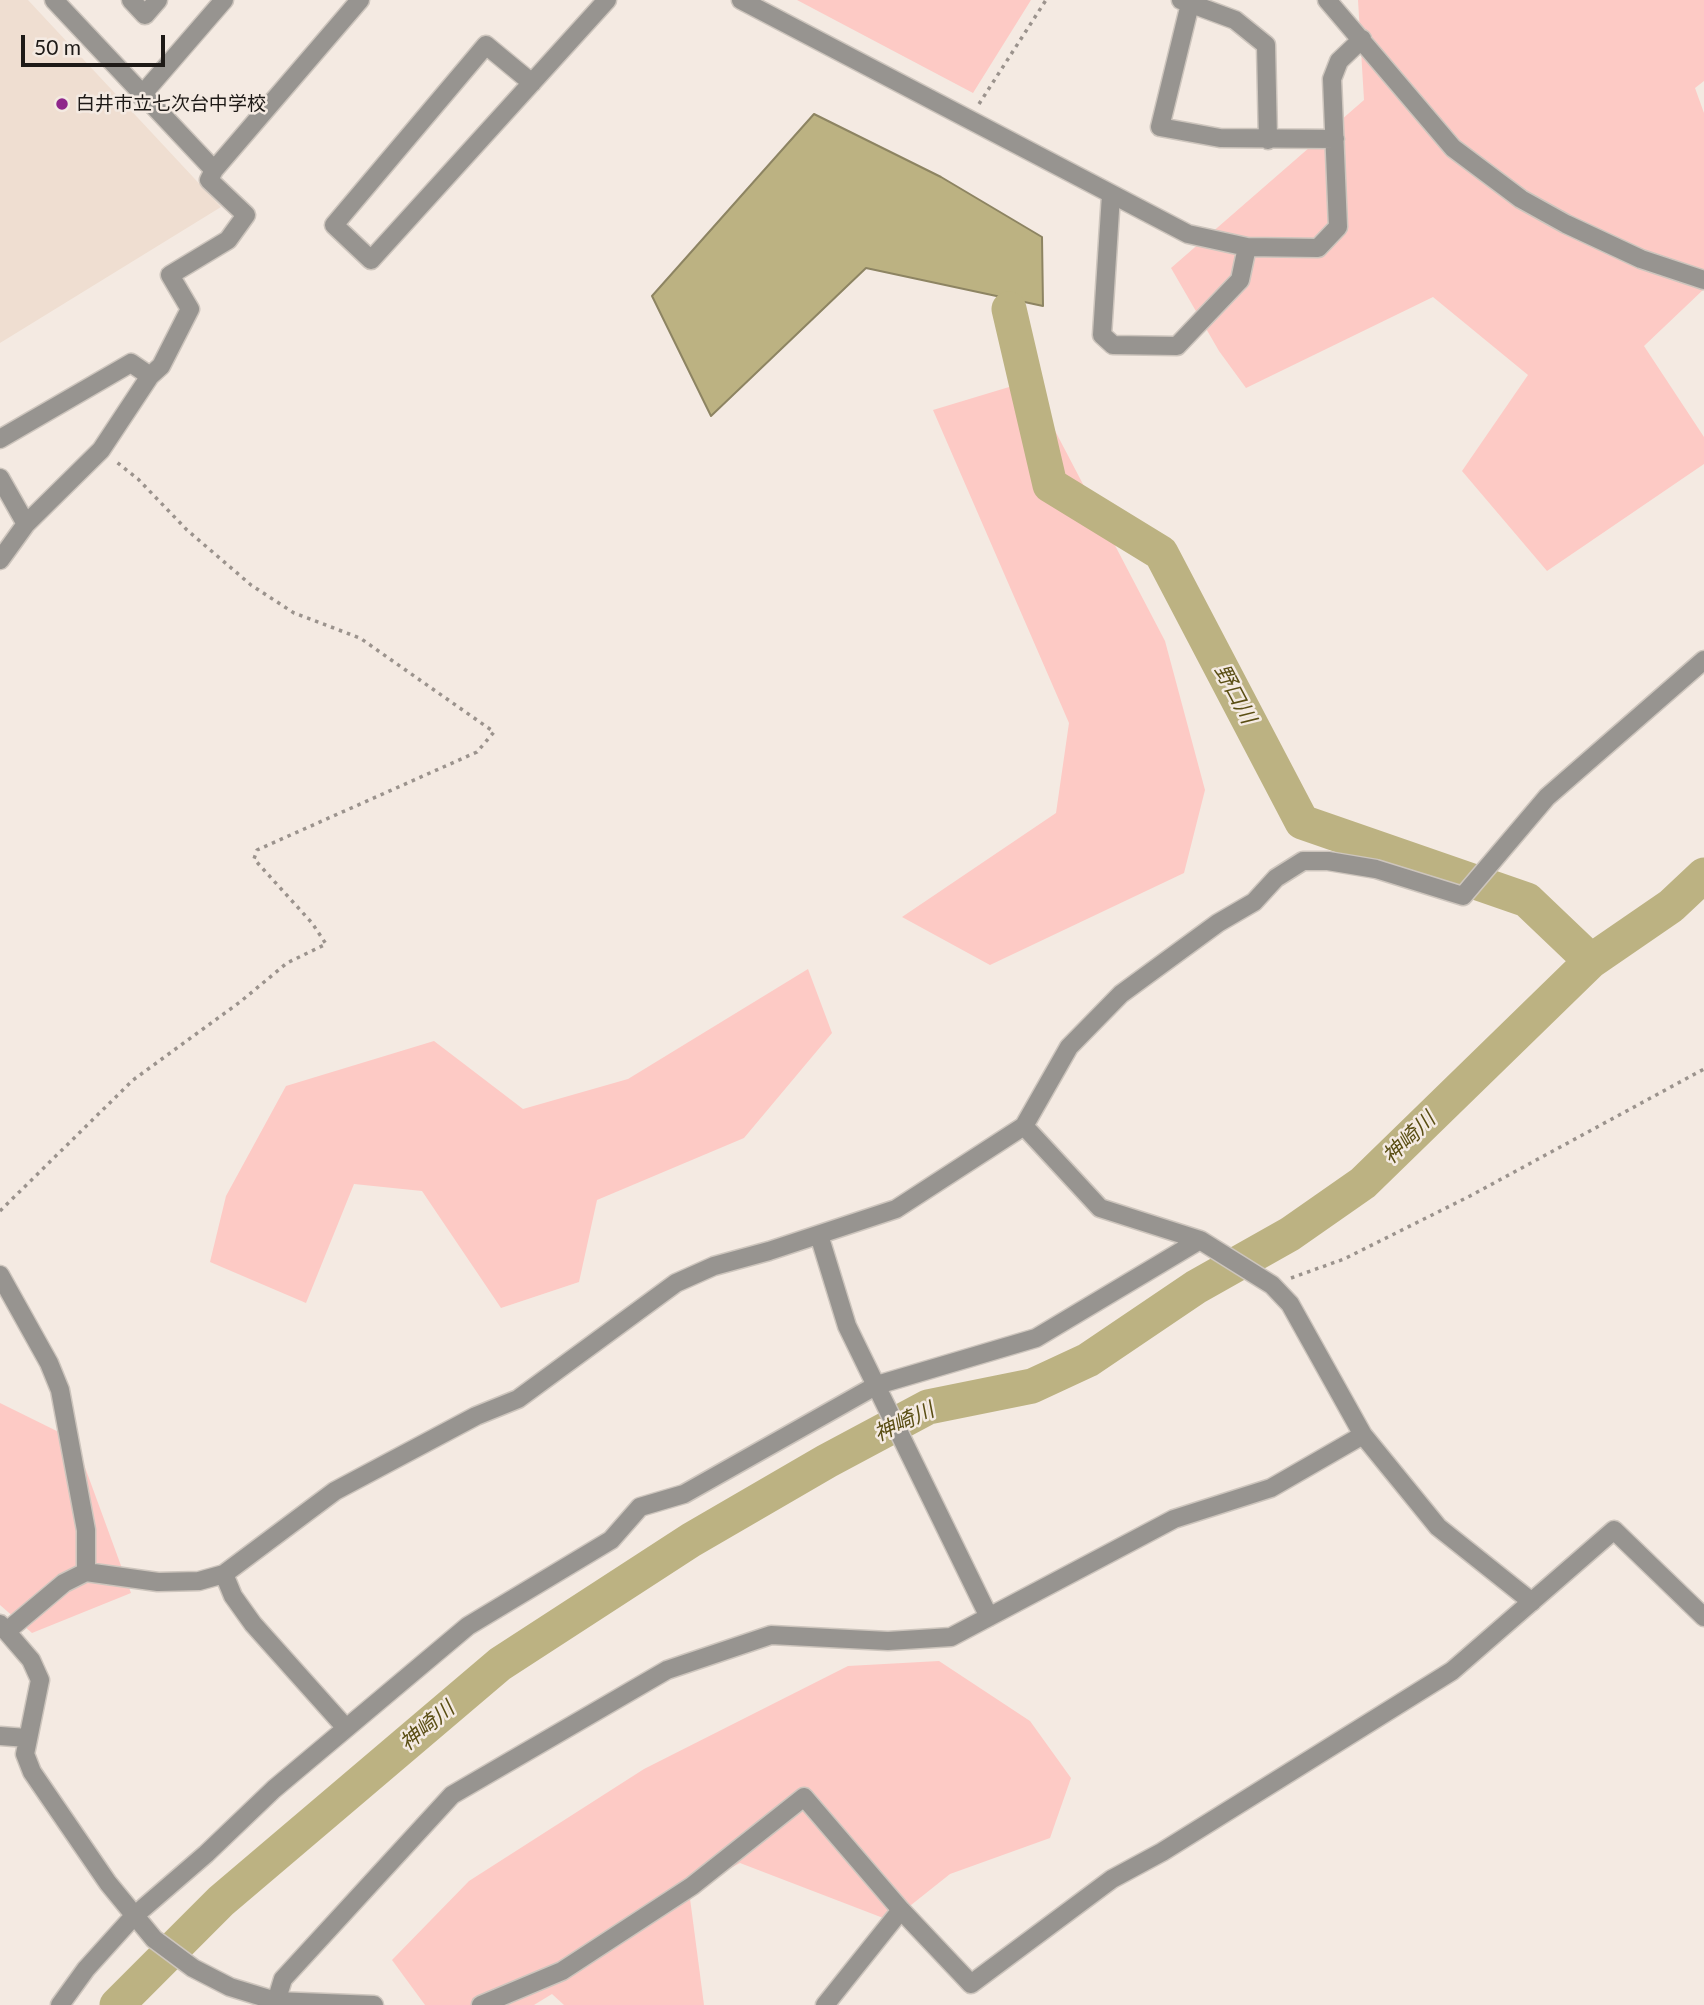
<!DOCTYPE html>
<html>
<head>
<meta charset="utf-8">
<style>
  body { margin:0 }
  #map { position:relative; width:1704px; height:2005px; overflow:hidden; background:#f4eae2; font-family:Lato,sans-serif }
  canvas { display:block }
  .scale { position:absolute; left:21px; top:35px; width:144px; height:32px; box-sizing:border-box; border:4px solid #1e1a17; border-top:0; padding-left:9px; font-size:21px; line-height:24px; white-space:nowrap; color:#1e1a17; -webkit-text-stroke:5px #f4eae2; paint-order:stroke }
</style>
</head>
<body>
<div id="map">
<canvas width="1704" height="2005"></canvas>
<div class="scale">50 m</div>
</div>
<script>
const c = document.querySelector('canvas').getContext('2d');
c.lineJoin = 'round';
function fill(path, color) {
  c.fillStyle = color;
  c.fill(path, 'evenodd');
}
function toPath(rows) {
  const path = new Path2D();
  for (const r of rows) {
    path.moveTo(r[0], r[1]);
    for (let i = 2; i < r.length; i += 2) path.lineTo(r[i], r[i + 1]);
  }
  return path;
}
function stroke(path, color, width, dash) {
  c.strokeStyle = color;
  c.lineWidth = width;
  c.lineCap = dash ? 'butt' : 'round';
  c.setLineDash(dash || []);
  c.stroke(path);
}
function write(font, color, halo, rows, align = 'center') {
  c.font = font + ' Lato,"Noto Sans JP",sans-serif';
  c.lineWidth = 5;
  c.setLineDash([]);
  c.textBaseline = 'middle';
  c.strokeStyle = halo;
  c.fillStyle = color;
  for (const [text, x, y, turn = 0] of rows) {
    c.save();
    c.translate(x, y);
    c.rotate((+turn || 0) * Math.PI / 180);
    c.textAlign = isNaN(turn) ? turn : align;
    if (halo) c.strokeText(text, 0, 0);
    c.fillText(text, 0, 0);
    c.restore();
  }
}
fill(toPath([
  [0,0,28,0,221,207,0,343]
]), '#efded1');
fill(toPath([
  [797,0,1031,0,973,93],
  [1358,0,1704,0,1704,81,1695,88,1704,113,1704,289,1644,346,1704,437,1704,464,1547,571,1462,471,1528,375,1433,297,1246,388,1219,351,1171,268,1364,100],
  [1029,381,1165,641,1205,790,1184,873,990,965,902,917,1056,813,1069,723,933,410],
  [808,969,832,1033,744,1138,597,1200,579,1282,501,1308,422,1191,354,1184,306,1303,210,1262,226,1196,286,1086,434,1041,523,1109,628,1079],
  [0,1403,75,1440,131,1593,32,1633,0,1605],
  [939,1661,1030,1721,1071,1778,1050,1838,950,1874,891,1921,740,1863,689,1891,704,2005,564,2005,552,1994,534,2005,425,2005,392,1960,469,1881,644,1769,848,1666]
]), '#fdcac5');
const water = toPath([
  [814,114,941,177,1042,237,1043,306,866,268,711,416,652,296,814,114]
]);
fill(water, '#bcb282');
stroke(water, '#8d8462', 2);
stroke(toPath([
  [1009,309,1050,485,1161,553,1302,822,1527,900,1591,961],
  [117,2005,221,1901,500,1664,691,1540,827,1461,928,1407,1032,1386,1088,1360,1196,1287,1290,1234,1363,1183,1591,961,1671,906,1704,875]
]), '#bcb282', 35);
const minor = toPath([
  [54,0,214,170],
  [131,0,145,15,158,0],
  [741,0,1188,234,1247,247,1318,248,1338,227,1332,79,1339,61,1362,39],
  [1181,0,1235,20,1266,45,1268,140],
  [1327,0,1453,148,1521,199,1566,224,1641,259,1704,280],
  [1190,4,1160,127,1220,138,1335,139],
  [532,83,486,45,334,225,371,260,607,0],
  [141,96,224,0],
  [1111,195,1102,335,1113,345,1177,346,1240,280,1247,247],
  [0,439,131,363,150,376],
  [0,478,26,524],
  [0,560,26,524,101,450,150,376,161,366,190,309,170,275,228,240,246,215,209,180,214,170,360,0],
  [1024,1126,1100,1208,1200,1240,1272,1285,1290,1304,1363,1435,1438,1527,1532,1602],
  [819,1235,847,1326,989,1617],
  [0,1275,49,1363,60,1390,86,1530,86,1572],
  [224,1574,233,1596,253,1624,346,1728],
  [0,1624,31,1660,40,1680,25,1754,32,1772,108,1883,154,1939,193,1968,230,1987,276,2001,374,2005],
  [7,1631,64,1583,86,1572,158,1582,199,1581,224,1574,335,1491,476,1416,518,1399,676,1283,714,1266,769,1251,896,1209,1024,1126,1069,1047,1121,994,1218,923,1254,902,1276,878,1303,861,1328,861,1376,869,1463,896,1547,797,1704,660],
  [0,1736,27,1738],
  [60,2005,86,1969,133,1917,206,1854,274,1789,468,1626,611,1540,640,1507,684,1494,877,1385,1036,1338,1200,1240],
  [275,2005,283,1979,452,1795,667,1670,771,1635,888,1641,951,1637,1174,1519,1271,1488,1363,1435],
  [481,2005,562,1971,692,1886,804,1797,901,1910,971,1984,1112,1879,1162,1852,1452,1671,1614,1530,1704,1617],
  [825,2005,901,1910]
]);
stroke(minor, '#cdc5bd', 21);
stroke(toPath([
  [979,104,1046,0],
  [0,1211,133,1080,240,1002,287,963,326,944,312,923,254,859,257,850,477,752,494,732,360,638,294,613,251,585,187,530,138,479,114,460],
  [1291,1278,1344,1259,1470,1196,1704,1069]
]), '#9b938d', 3.5, [3.5, 5]);
stroke(minor, '#979490', 18);
for (const [x, y, r, color] of [
  [62,104,7,"#8f268b"]
]) {
  const dot = new Path2D();
  dot.arc(x, y, r, 0, 2 * Math.PI);
  c.fillStyle = color;
  c.fill(dot);
  stroke(dot, '#f4eae2', 2.5);
}
write('19px', '#1e1a17', '#f4eae2', [
  ["白井市立七次台中学校",76,104]
], 'left');
write('italic 21px', '#5a4e14', '#f4eae2', [
  ["野口川",1235,694,62],
  ["神崎川",1409,1138,-44],
  ["神崎川",904,1422,-25],
  ["神崎川",427,1726,-40]
]);
</script>
</body>
</html>
